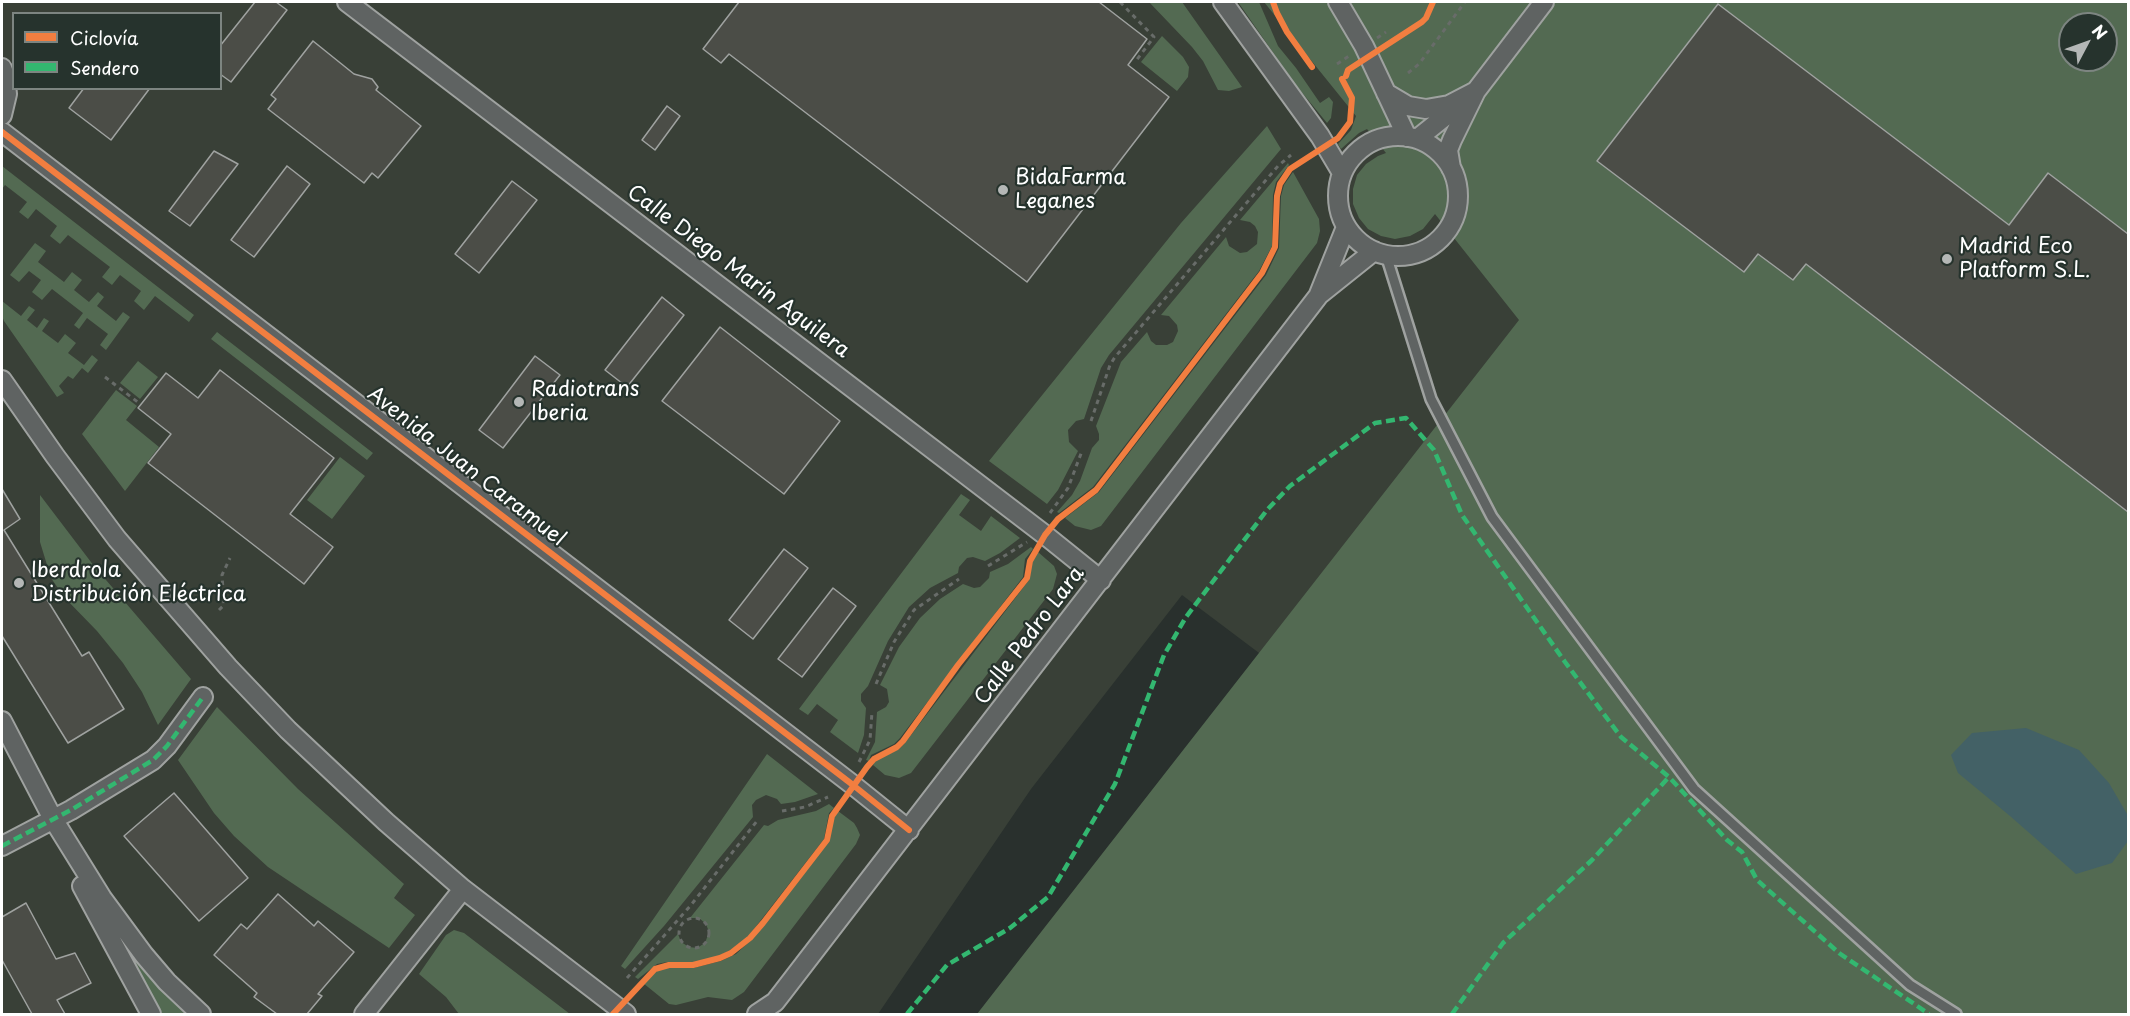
<!DOCTYPE html>
<html>
<head>
<meta charset="utf-8">
<style>
  body { margin:0 }
  #map { position:relative; width:2130px; height:1016px; overflow:hidden; background:#29302d; font-family:"Playpen Sans",sans-serif }
  canvas { display:block }
  .frame { position:absolute; inset:0; border:3px solid #fff; pointer-events:none }
  .legend { position:absolute; left:12px; top:12px; width:210px; height:78px; box-sizing:border-box; background:#26332d; border:2px solid #7d8581; margin:0; padding:8px 10px; list-style:none; font-size:18px; color:#fff }
  .legend li { display:flex; align-items:center; gap:12px; height:30px }
  .legend b { width:30px; border:2px solid #7d8581 }
  .north { position:absolute; left:2058px; top:12px; width:60px; height:60px; box-sizing:border-box; background:#26332d; border:2px solid #7d8581; border-radius:50%; rotate:49deg; font-size:16px; font-weight:700; line-height:24px; text-align:center; color:#fff }
  .north::after { content:''; display:block; margin:auto; width:21px; height:27px; background:#b4b7b6; clip-path:polygon(50% 0,100% 100%,50% 72%,0 100%) }
</style>
</head>
<body>
<div id="map">
<canvas width="2130" height="1016"></canvas>
<div class="frame"></div>
<ul class="legend">
<li><b style="height:8px;background:#f27e40"></b>Ciclovía</li>
<li><b style="height:8px;background:#33b770"></b>Sendero</li>
</ul>
<div class="north">N</div>
</div>
<script>
const c = document.querySelector('canvas').getContext('2d');
c.lineJoin = 'round';
function fill(path, color) {
  c.fillStyle = color;
  c.fill(path, 'evenodd');
}
function toPath(rows) {
  const path = new Path2D();
  for (const r of rows) {
    if (r.length === 3) {
      path.moveTo(r[0] + r[2], r[1]);
      path.arc(r[0], r[1], r[2], 0, 2 * Math.PI);
      continue;
    }
    path.moveTo(r[0], r[1]);
    for (let i = 2; i < r.length; i += 2) path.lineTo(r[i], r[i + 1]);
  }
  return path;
}
function stroke(path, color, width, dash) {
  c.strokeStyle = color;
  c.lineWidth = width;
  c.lineCap = dash ? 'butt' : 'round';
  c.setLineDash(dash || []);
  c.stroke(path);
}
function write(font, color, halo, rows, align = 'center') {
  c.font = font + ' "Playpen Sans",sans-serif';
  c.lineWidth = 4.5;
  c.setLineDash([]);
  c.textBaseline = 'middle';
  c.strokeStyle = halo;
  c.fillStyle = color;
  for (const [text, x, y, turn = 0] of rows) {
    c.save();
    c.translate(x, y);
    c.rotate((+turn || 0) * Math.PI / 180);
    c.textAlign = isNaN(turn) ? turn : align;
    if (halo) c.strokeText(text, 0, 0);
    c.fillText(text, 0, 0);
    c.restore();
  }
}
fill(toPath([
  [2,2,2128,2,2128,1014,1739,1014,1182,595,1031,789,878,1014,2,1014],
  [14,14,220,14,220,88,14,88],
  [2070,24,2106,24,2106,60,2070,60]
]), '#394037');
fill(toPath([
  [1149,2,1182,2,1242,87,1229,91,1218,90,1203,61,1192,47],
  [1238,2,1259,2,1278,46,1296,68,1320,103,1329,97,1333,102,1331,118,1327,123,1295,84],
  [1264,2,2128,2,2128,1014,977,1014,1519,320,1435,214,1423,229,1410,236,1395,239,1381,236,1368,229,1359,218,1353,204,1353,189,1357,175,1366,164,1378,156,1386,153,1367,129,1359,133,1341,149,1338,144,1351,130,1356,116],
  [2070,24,2106,24,2106,60,2070,60],
  [1162,36,1183,57,1189,67,1188,77,1177,91,1141,62],
  [1267,126,1281,149,1109,355,1101,368,1084,419,1076,421,1068,430,1069,442,1078,451,1058,490,1047,504,989,461,1181,223],
  [1288,163,1289,165,1276,182,1273,195,1272,246,1259,271,1093,487,1059,513,1057,512,1072,495,1080,481,1092,448,1099,440,1099,434,1096,426,1121,362,1147,332,1151,341,1156,345,1167,345,1173,342,1178,331,1177,325,1169,316,1161,315,1226,237,1229,246,1240,253,1247,252,1257,244,1258,232,1255,226,1250,222,1240,220],
  [2,166,194,315,191,319,189,322,155,296,144,310,134,301,141,291,120,275,112,285,102,277,110,267,68,235,60,244,50,236,57,226,36,209,28,219,19,212,27,202,5,185,2,189],
  [1293,172,1319,219,1320,231,1317,243,1101,526,1091,530,1075,526,1065,518,1099,492,1266,275,1279,248,1281,196,1284,185],
  [35,243,46,251,38,262,64,282,72,272,82,280,74,290,89,302,98,292,104,297,97,306,116,321,123,312,130,317,106,350,100,345,108,334,87,318,79,329,74,325,83,313,52,289,42,300,32,292,41,280,29,271,19,282,10,275],
  [2,301,21,316,29,306,35,310,27,320,37,328,44,318,49,321,42,331,58,343,65,334,76,343,68,353,84,365,92,355,98,360,88,373,82,368,73,379,68,376,59,386,64,393,57,397,4,321,2,316],
  [217,332,373,453,367,460,211,339],
  [138,361,158,377,140,399,120,383],
  [116,390,137,406,126,420,159,447,125,491,82,434],
  [340,457,365,476,332,519,307,500],
  [961,494,970,500,959,515,981,531,991,516,1020,538,1000,553,985,561,973,557,967,558,959,567,958,573,930,588,909,607,888,641,868,686,861,694,861,701,866,708,864,735,858,753,830,732,838,720,817,704,808,715,799,709],
  [40,495,94,566,191,679,158,725,142,692,123,663,97,631,64,597,51,578,40,542],
  [1031,547,1033,549,1025,559,1023,577,900,738,894,744,871,755,869,761,866,760,875,742,877,712,886,707,889,702,887,689,880,685,899,647,920,618,940,599,963,584,974,588,980,587,989,578,990,572,1008,564],
  [1038,552,1054,566,1057,574,1053,589,911,773,899,778,885,775,873,765,876,760,899,749,905,743,1029,580,1032,561],
  [217,707,298,789,404,884,394,898,415,915,389,948,268,867,234,836,214,813,178,760],
  [767,754,818,794,795,802,781,804,777,799,766,795,756,800,752,805,753,817,664,926,625,969,621,966],
  [829,804,834,808,829,813,824,839,747,938,732,949,719,956,693,963,667,962,657,964,638,979,635,977,678,934,681,942,689,947,697,948,705,943,709,932,706,924,699,918,690,918,764,825,768,826,778,820,816,811],
  [838,811,854,823,857,828,860,835,856,844,744,992,732,1000,708,997,676,1005,669,1004,643,983,658,970,668,967,693,968,721,961,736,954,750,941,829,841,834,816],
  [114,928,164,991,188,1014,161,1014],
  [454,930,464,933,570,1014,459,1014,446,997,419,974,446,935]
]), '#536a52');
fill(toPath([
  [2026,728,2079,750,2109,783,2127,814,2128,828,2128,841,2112,863,2076,874,2010,816,1958,773,1951,755,1972,733]
]), '#436166');
const building = toPath([
  [255,2,276,2,287,10,231,82,220,74,220,46,255,2],
  [739,2,1099,2,1147,39,1128,65,1169,97,1027,282,729,54,721,63,703,49,739,2],
  [1718,4,2009,225,2048,173,2128,234,2128,512,1806,264,1793,280,1758,254,1744,272,1597,161,1718,4],
  [313,41,354,74,372,79,378,87,376,90,421,126,378,178,372,173,364,183,268,109,276,99,271,95,313,41],
  [84,88,150,88,111,140,69,108,84,88],
  [667,106,680,116,655,150,642,140,667,106],
  [214,151,238,164,190,226,169,211,214,151],
  [287,166,310,184,254,257,231,240,287,166],
  [512,181,537,200,479,273,455,254,512,181],
  [662,297,684,315,627,387,605,370,662,297],
  [720,327,840,421,784,494,662,401,720,327],
  [535,356,560,375,503,448,479,430,535,356],
  [220,370,334,458,290,514,333,547,304,584,148,463,171,434,138,408,166,373,198,398,220,370],
  [2,489,20,519,4,530,82,656,89,652,124,709,68,743,2,636,2,489],
  [784,549,808,568,753,639,729,620,784,549],
  [833,588,856,606,802,677,778,659,833,588],
  [174,793,248,878,199,921,124,836,174,793],
  [278,894,314,926,318,921,354,952,318,994,322,996,307,1014,277,1014,254,997,257,993,214,955,241,924,247,929,278,894],
  [26,903,56,959,75,953,91,983,57,1000,65,1014,32,1014,2,960,2,917,26,903]
]);
fill(building, '#4b4d47');
stroke(building, '#9fa2a0', 1.5);
const service = toPath([
  [1386,255,1431,399,1492,517,1694,789,1910,985,1956,1014]
]);
const minor = toPath([
  [347,2,1045,535,1101,580],
  [1223,2,1320,136,1342,173],
  [1338,2,1364,46,1407,137],
  [2,68,5,76,7,94,2,115],
  [1386,93,1408,106,1426,109,1449,105,1476,91],
  [2,132,853,785,909,830],
  [1398,196,60],
  [1417,139,1463,102],
  [1451,168,1448,150,1452,140,1476,91,1544,2],
  [1319,294,1346,227],
  [2,380,55,456,117,539,228,667,288,730,386,822,463,889,626,1014],
  [2,721,53,819,102,898,144,955,167,982,201,1014],
  [2,846,71,810,153,760,167,746,203,697],
  [82,886,151,1014],
  [364,1014,463,889],
  [757,1014,775,1002,782,993,1319,295,1374,251]
]);
stroke(service, '#9fa2a0', 14);
stroke(minor, '#9fa2a0', 22);
stroke(toPath([
  [1120,2,1154,37,1135,62],
  [1377,38,1386,32],
  [1337,64,1349,56],
  [1408,73,1419,64,1465,2],
  [105,377,139,403],
  [1091,421,1110,365,1115,357,1278,166,1291,155],
  [1050,513,1068,488,1082,451],
  [988,566,1027,542],
  [219,610,224,605,222,575,230,558],
  [876,684,894,642,914,610,959,579],
  [859,762,870,740,872,712],
  [782,811,805,807,828,797],
  [694,933,15],
  [627,978,691,905,757,821]
]), '#686c69', 3, [4.5, 4.5]);
stroke(service, '#5f6362', 9);
stroke(minor, '#5f6362', 18);
stroke(toPath([
  [2,846,71,810,153,760,167,746,203,697],
  [907,1014,947,965,1010,928,1048,897,1115,784,1164,655,1186,617,1267,510,1290,486,1375,423,1406,418,1434,450,1462,515,1565,662,1621,737,1669,777,1727,840,1742,852,1757,880,1839,953,1929,1014],
  [1452,1014,1503,943,1592,860,1669,777]
]), '#33b770', 4.5, [9, 4.5]);
stroke(toPath([
  [1273,2,1277,13,1287,32,1312,67],
  [1346,76,1348,70,1422,22,1426,18,1433,2],
  [2,132,853,785,909,830],
  [613,1014,655,969,669,965,693,965,720,958,731,953,750,938,763,923,827,840,832,816,867,767,874,759,897,747,903,741,958,665,1027,578,1030,561,1045,535,1058,519,1096,490,1262,273,1275,247,1277,196,1280,184,1290,169,1338,138,1350,122,1352,98,1342,79]
]), '#f27e40', 6);
for (const [x, y, r, color] of [
  [1003,190,6,"#b4b7b6"],
  [1947,259,6,"#b4b7b6"],
  [519,402,6,"#b4b7b6"],
  [19,583,6,"#b4b7b6"]
]) {
  const dot = new Path2D();
  dot.arc(x, y, r, 0, 2 * Math.PI);
  c.fillStyle = color;
  c.fill(dot);
  stroke(dot, '#26332d', 2);
}
write('21px', '#fff', '#26332d', [
  ["BidaFarma",1015,178],
  ["Leganes",1015,202],
  ["Madrid Eco",1959,247],
  ["Platform S.L.",1959,271],
  ["Radiotrans",531,390],
  ["Iberia",531,414],
  ["Iberdrola",31,571],
  ["Distribución Eléctrica",31,595]
], 'left');
write('21px', '#fff', '#26332d', [
  ["Calle Diego Marín Aguilera",738,272,37],
  ["Avenida Juan Caramuel",466,467,38],
  ["Calle Pedro Lara",1030,636,-53]
]);
</script>
</body>
</html>
